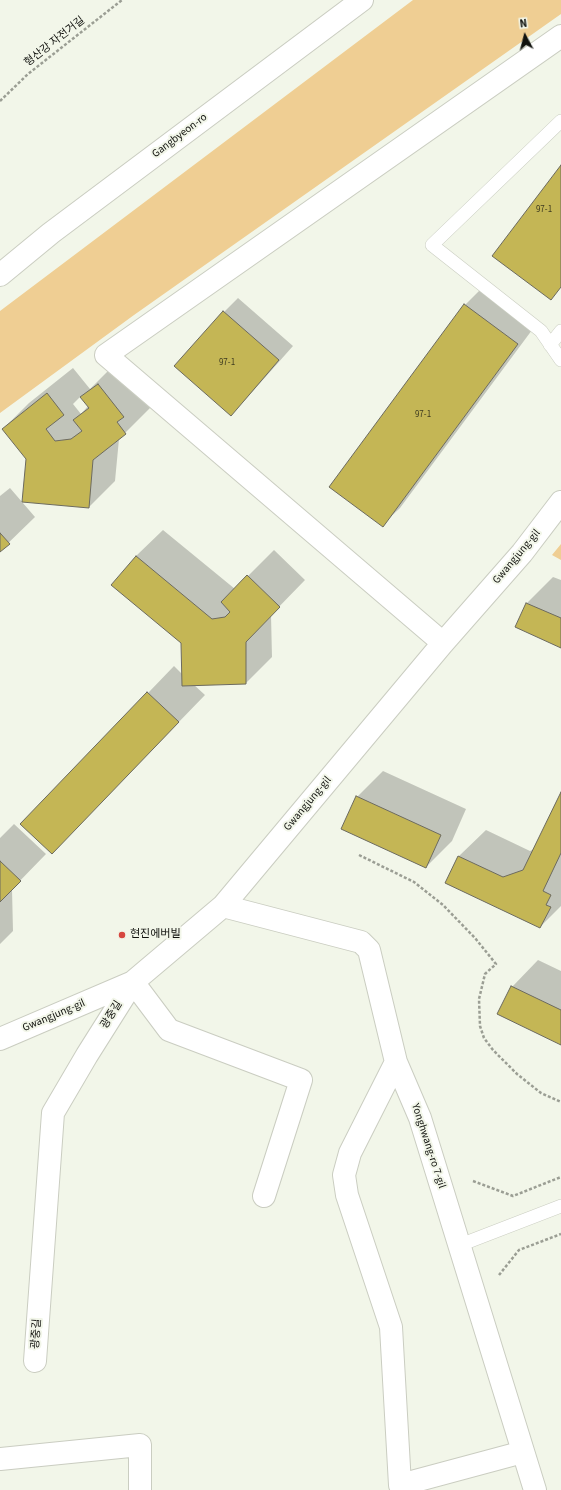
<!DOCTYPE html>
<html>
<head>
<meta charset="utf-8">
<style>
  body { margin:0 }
  #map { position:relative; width:561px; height:1490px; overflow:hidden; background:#f2f6e9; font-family:"Source Sans 3",sans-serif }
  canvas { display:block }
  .north { position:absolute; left:505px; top:16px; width:40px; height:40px; -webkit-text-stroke:3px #f2f6e9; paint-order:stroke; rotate:353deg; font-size:11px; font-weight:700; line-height:16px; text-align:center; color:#11120e }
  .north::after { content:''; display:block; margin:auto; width:14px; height:18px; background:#11120e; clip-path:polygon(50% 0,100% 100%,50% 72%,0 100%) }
</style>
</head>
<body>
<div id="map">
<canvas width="561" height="1490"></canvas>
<div class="north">N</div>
</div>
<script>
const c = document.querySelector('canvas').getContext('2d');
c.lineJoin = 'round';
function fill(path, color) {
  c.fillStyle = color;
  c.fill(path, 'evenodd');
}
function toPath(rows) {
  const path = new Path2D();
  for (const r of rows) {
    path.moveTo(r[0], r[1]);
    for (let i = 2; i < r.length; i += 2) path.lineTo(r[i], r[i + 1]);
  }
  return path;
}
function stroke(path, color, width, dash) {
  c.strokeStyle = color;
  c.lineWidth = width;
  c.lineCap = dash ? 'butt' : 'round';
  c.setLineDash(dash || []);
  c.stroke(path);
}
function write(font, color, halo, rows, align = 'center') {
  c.font = font + ' "Source Sans 3","Noto Sans KR",sans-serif';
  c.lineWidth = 4;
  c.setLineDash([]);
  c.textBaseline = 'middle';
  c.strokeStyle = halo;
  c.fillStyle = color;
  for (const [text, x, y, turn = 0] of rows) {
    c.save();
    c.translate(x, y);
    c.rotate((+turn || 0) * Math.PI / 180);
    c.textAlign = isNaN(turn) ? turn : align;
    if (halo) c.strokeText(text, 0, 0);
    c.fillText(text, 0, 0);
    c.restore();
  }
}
fill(toPath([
  [413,0,561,0,561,14,134,315,0,413,0,311],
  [561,544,561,560,552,555]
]), '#efce93');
fill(toPath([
  [483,287,535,326,400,508,382,525,465,305],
  [238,298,293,346,245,400,231,414,224,312],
  [124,358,151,407,119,439,115,481,89,507,27,459,3,429,29,403,73,368,90,389,108,371],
  [81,396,88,406,81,414,73,404],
  [10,488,35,517,0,551,0,496],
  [163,530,235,589,274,550,305,580,271,615,272,657,246,683,193,684,205,695,52,853,22,824,174,666,182,674,182,642,113,585,136,556],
  [553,577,561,580,561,647,516,627,527,603],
  [383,771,466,809,452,841,426,867,357,797],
  [561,794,561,906,540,927,446,882,459,856,486,830,530,851,534,849],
  [14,824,46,854,12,889,13,931,0,944,0,838],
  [538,960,561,971,561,1044,512,987]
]), '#0003');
const building = toPath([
  [561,165,561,287,551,300,492,256,561,165],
  [464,304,518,344,383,527,329,487,464,304],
  [223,311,279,360,231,416,174,366,223,311],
  [98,384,124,417,117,422,126,434,93,460,89,508,22,502,26,459,2,429,47,393,64,415,46,429,55,441,71,439,82,431,73,420,89,408,80,397,98,384],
  [0,533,10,544,0,552,0,533],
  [136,556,212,619,225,617,230,612,221,602,247,575,280,607,246,642,246,684,182,686,181,643,111,585,136,556],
  [526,603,561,618,561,648,515,627,526,603],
  [147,692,179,722,52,854,20,824,147,692],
  [561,792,561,853,543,891,551,895,546,905,551,907,540,928,445,883,458,856,503,877,523,870,561,792],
  [356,796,441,835,426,868,341,829,356,796],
  [0,861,21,881,0,902,0,861],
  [511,986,561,1010,561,1045,497,1014,511,986]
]);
fill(building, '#c4b655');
stroke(building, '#6c6a5f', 1);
const service = toPath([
  [561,121,432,245,541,331,561,360],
  [550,345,561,331],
  [460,1245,561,1206]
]);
const minor = toPath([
  [443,643,106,355,561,36],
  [223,906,361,942,369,950,396,1062,420,1118,535,1490],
  [0,1039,133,982,223,906,443,643,522,553,561,502],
  [396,1062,350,1153,344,1175,347,1195,391,1327,400,1485,523,1452],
  [35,1361,53,1113,87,1055,133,982,169,1030,301,1080,264,1196],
  [0,1459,140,1445,140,1490]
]);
const tertiary = toPath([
  [0,275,51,233,362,0]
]);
stroke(service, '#cacdc1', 14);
stroke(minor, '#cacdc1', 24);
stroke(tertiary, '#cacdc1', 24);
stroke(toPath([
  [0,101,28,74,122,0],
  [359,855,414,882,443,905,475,938,496,964,485,974,479,999,480,1026,484,1038,493,1050,517,1074,541,1093,561,1102],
  [473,1181,513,1196,561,1177],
  [499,1275,519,1250,561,1234]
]), '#9b9e94', 2.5, [3, 2]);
stroke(service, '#fff', 13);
stroke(minor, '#fff', 22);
stroke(tertiary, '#fff', 22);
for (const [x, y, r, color] of [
  [122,935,4,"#d6473f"]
]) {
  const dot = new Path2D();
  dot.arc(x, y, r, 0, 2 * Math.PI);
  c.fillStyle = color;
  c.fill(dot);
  stroke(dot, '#f2f6e9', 1.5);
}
write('9px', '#3e3b20', null, [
  ["97-1",544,210],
  ["97-1",227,363],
  ["97-1",423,415]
]);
write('11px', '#11120e', '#f2f6e9', [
  ["형산강 자전거길",55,42,-38],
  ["Gangbyeon-ro",180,136,-37],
  ["Gwangjung-gil",517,557,-50],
  ["Gwangjung-gil",308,804,-50],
  ["광중길",112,1015,-58],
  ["Gwangjung-gil",54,1016,-23],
  ["Yonghwang-ro 7-gil",428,1146,72],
  ["광중길",37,1334,-86]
]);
write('11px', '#11120e', '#f2f6e9', [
  ["현진에버빌",130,935]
], 'left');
</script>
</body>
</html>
